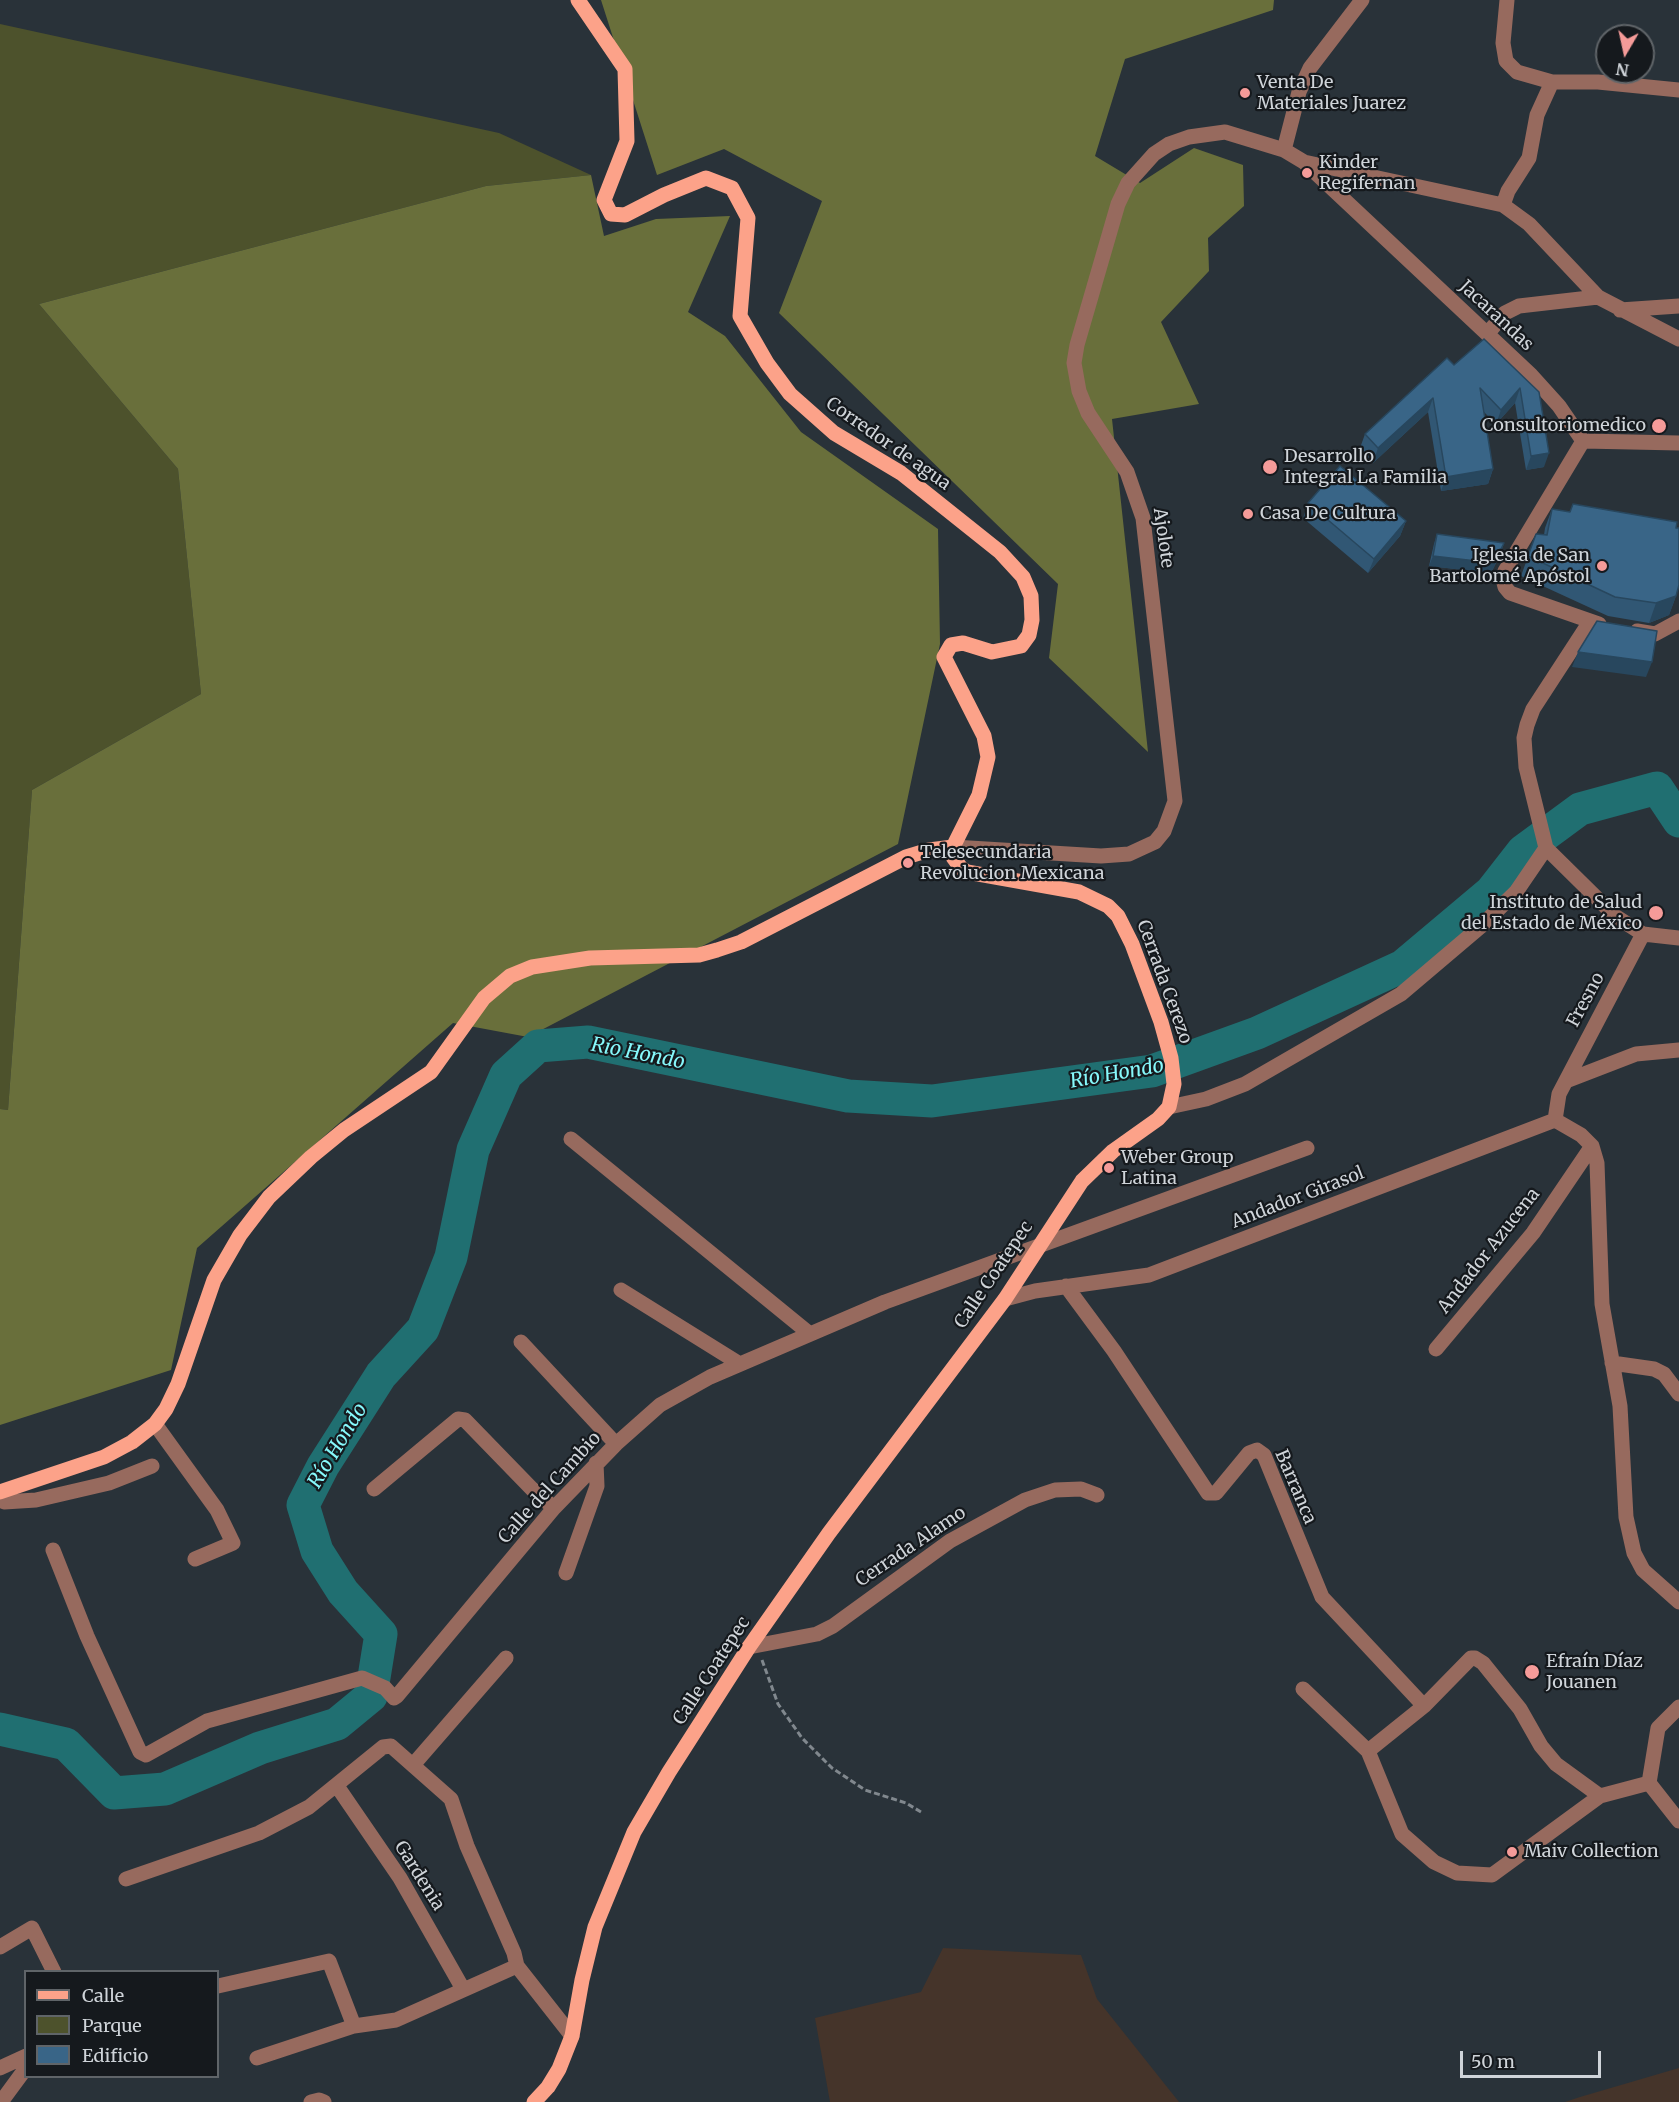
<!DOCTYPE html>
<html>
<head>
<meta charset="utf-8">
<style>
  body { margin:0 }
  #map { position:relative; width:1679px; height:2102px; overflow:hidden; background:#293239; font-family:Merriweather,serif }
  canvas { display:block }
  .legend { position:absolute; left:24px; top:1970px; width:195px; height:108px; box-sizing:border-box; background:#15191d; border:2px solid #5f6468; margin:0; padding:8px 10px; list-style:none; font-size:18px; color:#cfd4d9 }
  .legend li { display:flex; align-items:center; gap:12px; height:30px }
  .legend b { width:30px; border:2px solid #5f6468 }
  .north { position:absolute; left:1595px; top:24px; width:60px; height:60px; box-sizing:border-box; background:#15191d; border:2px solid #5f6468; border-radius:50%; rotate:189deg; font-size:16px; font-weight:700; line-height:24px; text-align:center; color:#cfd4d9 }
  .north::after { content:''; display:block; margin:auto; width:21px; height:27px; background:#f59b99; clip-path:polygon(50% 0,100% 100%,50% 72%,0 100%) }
  .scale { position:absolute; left:1460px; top:2051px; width:141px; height:27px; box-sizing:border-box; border:3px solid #cfd4d9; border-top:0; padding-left:8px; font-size:18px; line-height:21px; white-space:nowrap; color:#cfd4d9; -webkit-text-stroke:4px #15191d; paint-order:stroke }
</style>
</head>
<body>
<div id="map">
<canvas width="1679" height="2102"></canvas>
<ul class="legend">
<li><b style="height:8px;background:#fca289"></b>Calle</li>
<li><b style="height:16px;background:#4d522c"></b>Parque</li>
<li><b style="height:16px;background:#396587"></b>Edificio</li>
</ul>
<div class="north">N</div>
<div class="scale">50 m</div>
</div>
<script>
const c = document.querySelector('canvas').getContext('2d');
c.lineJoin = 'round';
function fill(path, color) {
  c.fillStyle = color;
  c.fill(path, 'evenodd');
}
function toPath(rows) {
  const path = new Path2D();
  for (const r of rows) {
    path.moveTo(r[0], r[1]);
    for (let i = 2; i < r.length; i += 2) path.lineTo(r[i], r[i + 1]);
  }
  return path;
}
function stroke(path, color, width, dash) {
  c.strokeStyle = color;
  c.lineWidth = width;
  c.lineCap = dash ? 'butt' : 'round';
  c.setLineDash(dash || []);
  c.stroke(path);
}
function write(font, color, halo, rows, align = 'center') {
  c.font = font + ' Merriweather,serif';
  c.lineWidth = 4.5;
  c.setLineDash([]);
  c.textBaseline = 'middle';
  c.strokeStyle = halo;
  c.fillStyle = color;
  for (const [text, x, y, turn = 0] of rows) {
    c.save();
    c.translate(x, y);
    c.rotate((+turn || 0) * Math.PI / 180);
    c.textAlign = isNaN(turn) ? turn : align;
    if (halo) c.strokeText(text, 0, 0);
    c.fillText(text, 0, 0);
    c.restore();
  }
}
fill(toPath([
  [943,1948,1081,1955,1097,1999,1179,2102,830,2102,815,2018,921,1992],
  [1679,2068,1679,2102,1565,2102,1580,2097]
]), '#45342a');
fill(toPath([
  [0,24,499,133,591,175,486,186,39,304,178,469,201,694,32,790,8,1110,0,1109]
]), '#4d522c');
fill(toPath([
  [601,0,1274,0,1273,10,1125,59,1095,156,1140,183,1194,148,1243,165,1244,206,1208,238,1209,271,1161,322,1199,404,1112,419,1148,752,1049,658,1058,584,779,313,822,201,724,149,657,175],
  [591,175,604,236,656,219,730,216,688,312,725,336,801,432,938,529,940,644,898,844,528,1037,453,1023,197,1248,171,1370,0,1425,0,1109,8,1110,32,790,201,694,178,469,39,304,486,186]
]), '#696f3b');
stroke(toPath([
  [0,1729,66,1744,114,1793,165,1789,260,1748,337,1724,371,1696,381,1634,343,1592,317,1551,303,1505,323,1466,381,1375,423,1329,451,1257,473,1150,506,1075,538,1046,588,1042,848,1096,932,1101,1152,1071,1257,1033,1403,966,1491,892,1523,851,1580,809,1657,788,1679,821]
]), '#206f71', 33);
stroke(toPath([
  [762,1660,778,1704,802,1738,832,1768,865,1790,906,1803,921,1812]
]), '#81888e', 3, [6, 3]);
stroke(toPath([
  [1507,0,1503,43,1506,61,1517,72,1552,82,1598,82,1679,90],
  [1284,150,1299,92,1310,68,1362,0],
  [1304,162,1531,375,1559,406,1583,441],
  [1503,205,1508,191,1529,158,1537,115,1552,82],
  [1620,310,1679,306],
  [1487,334,1505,313,1519,306,1598,297],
  [1583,441,1505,571,1503,579,1505,587,1510,593,1599,624],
  [1583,441,1679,443],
  [1637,631,1655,634,1679,621],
  [953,847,1101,856,1129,854,1155,842,1164,831,1175,801,1143,518,1127,472,1088,413,1079,391,1074,363,1077,345,1118,204,1128,183,1154,154,1169,144,1189,137,1225,132,1284,150,1304,162,1503,205,1529,224,1598,297,1679,339],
  [1546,848,1615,916,1643,934,1679,938],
  [1566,1081,1636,1054,1679,1050],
  [1169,1107,1206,1099,1245,1084,1401,994,1480,927,1516,892,1546,848,1526,767,1524,738,1527,725,1533,709,1589,623],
  [1555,1120,1559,1094,1643,934],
  [571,1139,810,1334],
  [1066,1286,1114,1351,1208,1493,1216,1493,1249,1453,1257,1450,1264,1455,1322,1597,1424,1706],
  [621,1290,740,1364],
  [1005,1299,1035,1291,1149,1275,1555,1120,1581,1135,1592,1146,1597,1163,1602,1304,1620,1406,1626,1517,1634,1553,1643,1570,1679,1602],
  [521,1342,616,1444],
  [1436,1349,1533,1233,1592,1146],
  [1612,1363,1654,1369,1664,1374,1679,1394],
  [155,1424,217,1510,233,1543,195,1559],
  [374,1489,458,1419,465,1420,532,1489,554,1508],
  [0,1499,4,1502,36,1500,109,1483,152,1466],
  [53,1550,87,1636,140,1752,146,1755,207,1721,362,1678,385,1688,394,1698,397,1696,554,1508,616,1444,660,1405,710,1377,885,1302,1307,1148],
  [566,1573,597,1486,596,1463],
  [749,1647,817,1634,833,1626,950,1541,1025,1500,1055,1490,1081,1489,1097,1495],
  [1303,1689,1368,1751,1402,1834,1434,1862,1457,1873,1492,1875,1600,1796,1649,1783],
  [1679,1707,1658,1728,1649,1783,1679,1821],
  [1368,1751,1424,1706,1471,1658,1475,1658,1483,1663,1520,1709,1541,1746,1556,1764,1600,1796],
  [413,1765,506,1658],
  [337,1786,400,1878,463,1989],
  [126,1879,259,1833,309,1807,383,1747,391,1746,451,1799,467,1846,514,1953,517,1966,572,2036],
  [0,1947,32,1928,54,1972],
  [218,1986,329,1961,354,2026],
  [257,2058,354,2026,396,2020,517,1966],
  [0,2068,26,2056],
  [1,2102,26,2068],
  [311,2102,319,2100,324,2102]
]), '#976a5e', 15);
stroke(toPath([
  [0,1492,104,1457,132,1442,155,1424,166,1409,178,1384,214,1280,240,1235,269,1197,311,1157,344,1130,431,1072,484,998,510,976,532,967,590,958,699,955,717,950,741,942,906,857,929,850,953,847],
  [534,2102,548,2087,559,2069,572,2036,582,1980,595,1927,634,1832,669,1772,749,1647,829,1533,1005,1299,1082,1181,1113,1151,1158,1119,1169,1107,1174,1084,1171,1058,1161,1022,1132,944,1118,916,1108,906,1079,892,967,872,961,868,953,857,953,847,979,795,988,757,984,736,944,657,951,645,963,643,992,652,1021,646,1029,635,1032,620,1031,596,1023,577,1000,552,901,473,834,433,790,394,767,363,740,316,748,218,732,188,706,178,664,195,625,215,611,214,604,200,627,141,625,69,578,0]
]), '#fca289', 15);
fill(toPath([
  [1454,365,1539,392,1544,467,1526,470,1515,403,1496,424,1484,412,1493,469,1488,484,1441,491,1428,412,1373,463,1360,448,1365,434],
  [1308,503,1406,521,1400,536,1368,573,1303,518],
  [1552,509,1570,512,1676,528,1676,596,1669,615,1649,623,1608,616,1521,576,1536,534,1544,535,1545,528],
  [1437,534,1501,553,1491,573,1429,566,1434,544]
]), '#315774');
fill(toPath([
  [1520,388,1515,403,1496,424,1501,410],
  [1433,398,1428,412,1373,463,1378,448],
  [1549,453,1544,467,1526,470,1531,456],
  [1493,469,1488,484,1441,491,1446,477],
  [1406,521,1400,536,1368,573,1374,559],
  [1504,543,1501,553,1491,573,1429,566,1433,556],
  [1676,596,1669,615,1649,623,1656,603],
  [1578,652,1652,662,1646,677,1572,667]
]), '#28475e');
const building = toPath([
  [1484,339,1539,392,1549,453,1531,456,1520,388,1501,410,1480,388,1493,469,1446,477,1433,398,1378,448,1365,434,1447,358,1454,365,1484,339],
  [1340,466,1406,521,1374,559,1308,503,1340,466],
  [1573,504,1677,522,1676,528,1679,528,1679,585,1676,596,1656,603,1615,597,1528,556,1536,534,1547,535,1552,509,1570,512,1573,504],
  [1437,534,1504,543,1494,563,1433,556,1437,534],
  [1597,621,1657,631,1652,662,1578,652,1597,621]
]);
fill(building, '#396587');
stroke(building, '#28475e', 1.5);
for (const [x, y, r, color] of [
  [1245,93,6,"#f59b99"],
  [1307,173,6,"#f59b99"],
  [1659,426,8,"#f59b99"],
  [1270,467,8,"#f59b99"],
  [1248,514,6,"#f59b99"],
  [1602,566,6,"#f59b99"],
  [908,863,6,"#f59b99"],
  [1656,913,8,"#f59b99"],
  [1109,1168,6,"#f59b99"],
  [1532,1672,8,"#f59b99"],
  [1512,1852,6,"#f59b99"]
]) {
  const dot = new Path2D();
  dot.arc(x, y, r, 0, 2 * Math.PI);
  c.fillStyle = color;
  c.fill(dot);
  stroke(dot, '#15191d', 2);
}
write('18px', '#cfd4d9', '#15191d', [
  ["Venta De",1257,83],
  ["Materiales Juarez",1257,104],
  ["Kinder",1319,163],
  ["Regifernan",1319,184],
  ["Consultoriomedico",1646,426,"right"],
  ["Desarrollo",1284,457],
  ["Integral La Familia",1284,478],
  ["Casa De Cultura",1260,514],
  ["Iglesia de San",1590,556,"right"],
  ["Bartolomé Apóstol",1590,577,"right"],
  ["Telesecundaria",920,853],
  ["Revolucion Mexicana",920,874],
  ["Instituto de Salud",1642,903,"right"],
  ["del Estado de México",1642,924,"right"],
  ["Weber Group",1121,1158],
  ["Latina",1121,1179],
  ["Efraín Díaz",1546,1662],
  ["Jouanen",1546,1683],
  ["Maiv Collection",1524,1852]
], 'left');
write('18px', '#cfd4d9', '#15191d', [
  ["Jacarandas",1496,316,43],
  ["Corredor de agua",888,444,35],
  ["Ajolote",1163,538,82],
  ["Cerrada Cerezo",1164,982,70],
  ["Fresno",1586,1000,-62],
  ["Andador Girasol",1298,1198,-21],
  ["Andador Azucena",1489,1251,-52],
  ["Calle Coatepec",994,1275,-56],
  ["Barranca",1295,1487,67],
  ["Calle del Cambio",550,1488,-48],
  ["Cerrada Alamo",911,1547,-34],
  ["Calle Coatepec",712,1671,-57],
  ["Gardenia",419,1876,58]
]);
write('italic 20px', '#86f8fb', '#15191d', [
  ["Río Hondo",638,1054,11],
  ["Río Hondo",1117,1074,-10],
  ["Río Hondo",338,1446,-59]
]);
</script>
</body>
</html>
